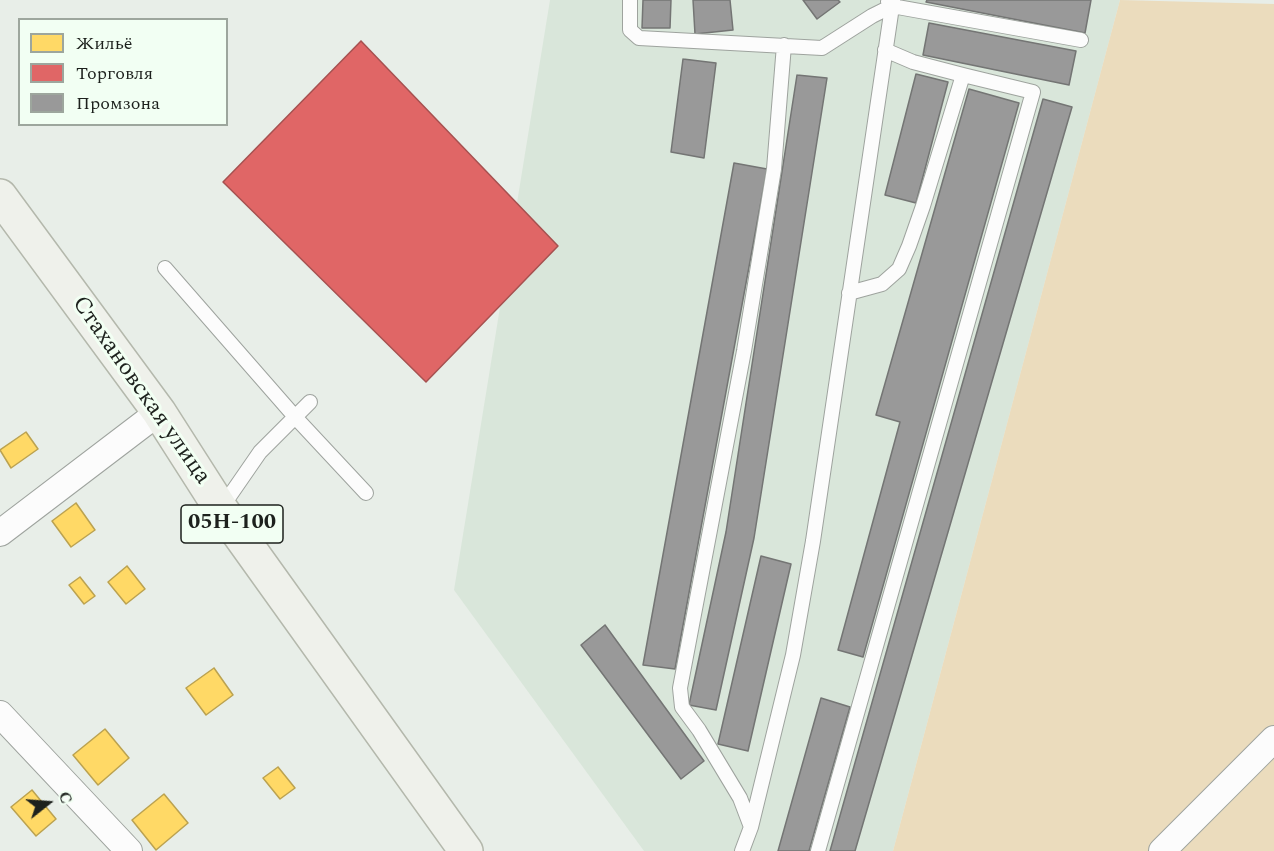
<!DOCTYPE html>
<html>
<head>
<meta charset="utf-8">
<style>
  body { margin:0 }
  #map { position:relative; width:1274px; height:851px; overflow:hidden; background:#e8eee8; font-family:Spectral,serif }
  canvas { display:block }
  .legend { position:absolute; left:18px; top:18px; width:210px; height:108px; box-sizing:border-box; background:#f2fff3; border:2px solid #9da69d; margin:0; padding:8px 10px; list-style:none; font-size:18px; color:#1d211d }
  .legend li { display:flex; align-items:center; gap:12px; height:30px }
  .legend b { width:30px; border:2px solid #9da69d }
  .north { position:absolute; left:18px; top:773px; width:60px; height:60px; -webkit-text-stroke:4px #f2fff3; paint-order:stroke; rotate:73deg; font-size:16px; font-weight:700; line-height:24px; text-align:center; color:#1d211d }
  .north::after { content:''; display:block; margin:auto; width:21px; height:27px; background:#1d211d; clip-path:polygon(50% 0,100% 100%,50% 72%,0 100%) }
</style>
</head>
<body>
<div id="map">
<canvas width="1274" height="851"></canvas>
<ul class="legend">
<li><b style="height:16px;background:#ffd966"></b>Жильё</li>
<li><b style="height:16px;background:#e06666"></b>Торговля</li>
<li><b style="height:16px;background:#999"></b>Промзона</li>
</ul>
<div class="north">С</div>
</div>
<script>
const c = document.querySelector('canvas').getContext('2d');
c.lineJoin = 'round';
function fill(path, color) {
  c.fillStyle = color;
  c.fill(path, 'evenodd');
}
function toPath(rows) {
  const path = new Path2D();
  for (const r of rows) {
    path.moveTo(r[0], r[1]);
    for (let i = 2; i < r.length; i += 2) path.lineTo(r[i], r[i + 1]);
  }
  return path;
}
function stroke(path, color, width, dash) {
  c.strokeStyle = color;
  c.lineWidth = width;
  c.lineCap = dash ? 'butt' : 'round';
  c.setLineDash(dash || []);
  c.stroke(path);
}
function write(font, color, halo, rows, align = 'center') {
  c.font = font + ' Spectral,serif';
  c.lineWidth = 6;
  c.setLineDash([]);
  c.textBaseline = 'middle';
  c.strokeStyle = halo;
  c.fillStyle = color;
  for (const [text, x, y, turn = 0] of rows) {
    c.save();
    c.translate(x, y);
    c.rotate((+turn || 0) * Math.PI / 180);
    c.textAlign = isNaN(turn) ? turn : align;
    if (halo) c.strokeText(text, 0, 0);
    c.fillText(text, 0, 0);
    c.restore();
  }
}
fill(toPath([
  [550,0,1120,0,893,851,644,851,454,590]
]), '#d9e6da');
fill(toPath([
  [1120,0,1274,4,1274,851,893,851]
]), '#ebdcbd');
const homes = toPath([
  [26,432,38,449,11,468,0,450,26,432],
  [76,503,95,530,71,547,52,521,76,503],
  [127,566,145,589,126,604,108,582,127,566],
  [80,577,95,596,84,604,69,585,80,577],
  [214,668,233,695,206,715,186,688,214,668],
  [105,729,129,758,98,785,73,755,105,729],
  [278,767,295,788,280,799,263,778,278,767],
  [32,790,56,819,36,836,11,807,32,790],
  [164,794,188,823,156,850,132,820,164,794]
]);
fill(homes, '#ffd966');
stroke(homes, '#bba250', 1.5);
const shops = toPath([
  [361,41,558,246,426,382,223,182,361,41]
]);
fill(shops, '#e06666');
stroke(shops, '#a65150', 1.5);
const industry = toPath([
  [643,0,671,0,670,28,642,28,643,0],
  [693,0,730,0,733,30,695,34,693,0],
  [803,0,838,0,840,2,817,19,803,0],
  [927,0,1091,0,1085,33,926,2,927,0],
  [929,23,1076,51,1069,85,923,55,929,23],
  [683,59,716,63,704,158,671,152,683,59],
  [916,74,948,82,916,203,885,195,916,74],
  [797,75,827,78,754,538,716,710,689,705,726,532,797,75],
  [969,89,1019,103,863,657,838,650,900,422,876,415,969,89],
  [1043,99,1072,107,855,851,830,851,1043,99],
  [734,163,767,169,675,669,643,665,734,163],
  [761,556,791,564,748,751,718,744,761,556],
  [605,625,704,761,681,779,581,645,605,625],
  [821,698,850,707,809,851,778,851,821,698]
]);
fill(industry, '#999');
stroke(industry, '#747574', 1.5);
const lane = toPath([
  [630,0,630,30,639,38,822,48,872,16,892,6,888,2],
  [892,6,1081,40],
  [165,268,296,418,366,493],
  [849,293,882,284,899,269,909,246,923,206,963,75,913,62,885,50],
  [222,507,260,452,310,402],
  [751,827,740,798,699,730,682,707,680,688,744,351,774,169,784,45],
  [742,851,751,827,793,655,813,541,893,0],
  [818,851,1033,92,963,75]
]);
const street = toPath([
  [0,533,159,412],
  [0,714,129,851],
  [1162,851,1274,739]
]);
const primary = toPath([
  [0,196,159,412,221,509,466,851]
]);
stroke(lane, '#9ea39e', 16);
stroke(street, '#9ea39e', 28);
stroke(primary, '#b4b8ac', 36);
stroke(lane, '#fcfcfc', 14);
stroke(street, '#fcfcfc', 26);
stroke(primary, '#eff1eb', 33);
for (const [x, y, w] of [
  [232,524,102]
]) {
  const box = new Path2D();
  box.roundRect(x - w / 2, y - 19, w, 38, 4.5);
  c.fillStyle = '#f2fff3';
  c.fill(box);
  stroke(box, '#1d211d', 1.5);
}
write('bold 22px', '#1d211d', null, [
  ["05Н-100",232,524]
]);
write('24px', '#1d211d', '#f2fff3', [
  ["Стахановская улица",140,391,55]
]);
</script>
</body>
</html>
